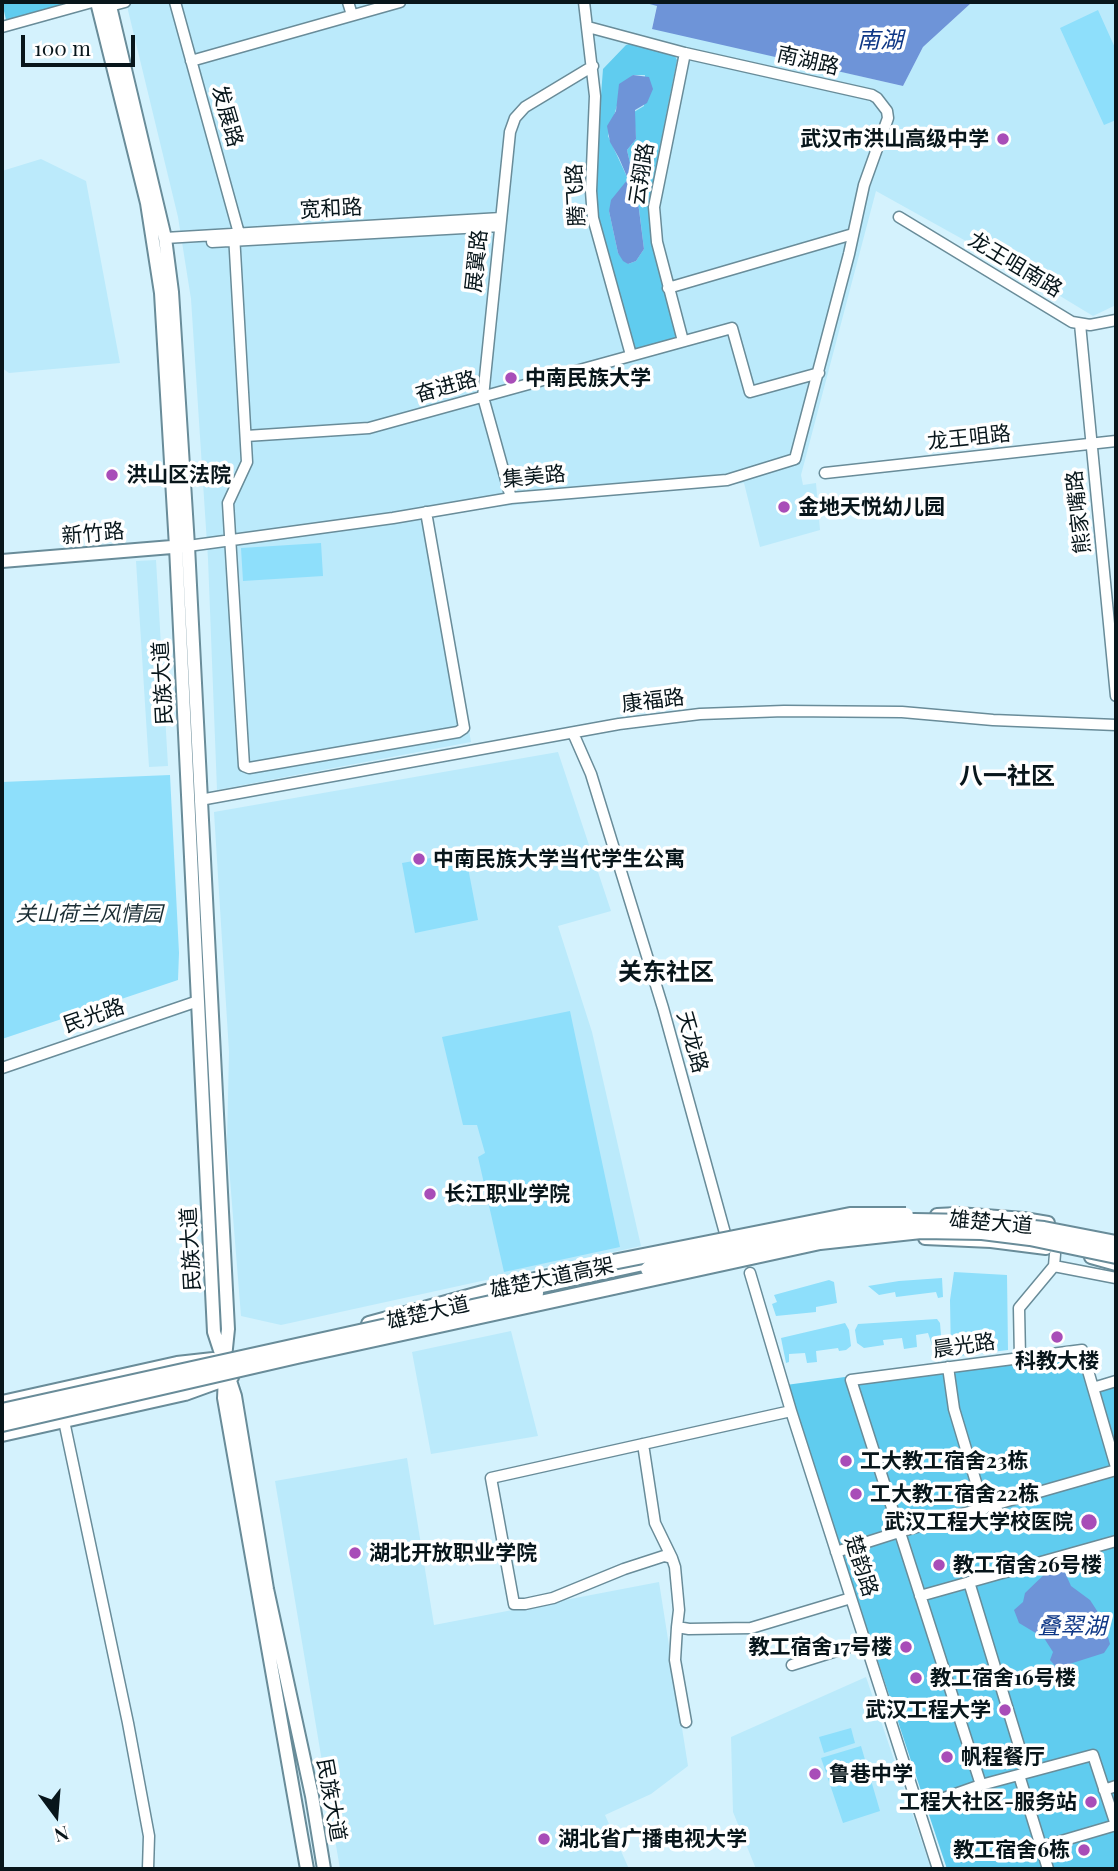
<!DOCTYPE html>
<html>
<head>
<meta charset="utf-8">
<style>
  body { margin:0 }
  #map { position:relative; width:1118px; height:1871px; overflow:hidden; background:#d4f2fd; font-family:"Playfair Display",serif }
  canvas { display:block }
  .frame { position:absolute; inset:0; border:4px solid #08161b; pointer-events:none }
  .north { position:absolute; left:21px; top:1780px; width:70px; height:70px; -webkit-text-stroke:5px #fff; paint-order:stroke; rotate:164deg; font-size:19px; font-weight:700; line-height:28px; text-align:center; color:#08161b }
  .north::after { content:''; display:block; margin:auto; width:24px; height:32px; background:#08161b; clip-path:polygon(50% 0,100% 100%,50% 72%,0 100%) }
  .scale { position:absolute; left:21px; top:35px; width:114px; height:32px; box-sizing:border-box; border:4px solid #08161b; border-top:0; padding-left:9px; font-size:21px; line-height:24px; white-space:nowrap; color:#08161b; -webkit-text-stroke:5px #fff; paint-order:stroke }
</style>
</head>
<body>
<div id="map">
<canvas width="1118" height="1871"></canvas>
<div class="frame"></div>
<div class="north">N</div>
<div class="scale">100 m</div>
</div>
<script>
const c = document.querySelector('canvas').getContext('2d');
c.lineJoin = 'round';
function fill(path, color) {
  c.fillStyle = color;
  c.fill(path, 'evenodd');
}
function toPath(rows) {
  const path = new Path2D();
  for (const r of rows) {
    path.moveTo(r[0], r[1]);
    for (let i = 2; i < r.length; i += 2) path.lineTo(r[i], r[i + 1]);
  }
  return path;
}
function stroke(path, color, width, dash) {
  c.strokeStyle = color;
  c.lineWidth = width;
  c.lineCap = dash ? 'butt' : 'round';
  c.setLineDash(dash || []);
  c.stroke(path);
}
function write(font, color, halo, rows, align = 'center') {
  c.font = font + ' "Playfair Display","Noto Sans SC",serif';
  c.lineWidth = 7;
  c.setLineDash([]);
  c.textBaseline = 'middle';
  c.strokeStyle = halo;
  c.fillStyle = color;
  for (const [text, x, y, turn = 0] of rows) {
    c.save();
    c.translate(x, y);
    c.rotate((+turn || 0) * Math.PI / 180);
    c.textAlign = isNaN(turn) ? turn : align;
    if (halo) c.strokeText(text, 0, 0);
    c.fillText(text, 0, 0);
    c.restore();
  }
}
fill(toPath([
  [126,2,642,2,657,5,652,28,903,86,923,47,970,4,976,2,1116,2,1116,305,1093,316,1009,265,876,191,801,475,803,485,816,483,820,530,760,547,744,483,495,507,433,517,471,742,217,790,208,559,191,299,178,217],
  [41,159,86,181,120,363,9,373,2,368,2,171],
  [156,560,168,766,149,767,136,561],
  [558,752,611,911,558,926,592,1032,641,1246,281,1325,241,1316,227,1142,229,1052,214,812],
  [511,1331,538,1436,431,1454,412,1352],
  [407,1458,434,1625,659,1582,688,1766,651,1794,605,1815,629,1869,340,1869,275,1481],
  [866,1677,931,1869,756,1869,733,1812,731,1737]
]), '#bbeafb');
fill(toPath([
  [1098,10,1116,50,1116,120,1104,125,1060,28],
  [321,543,323,576,243,581,241,548],
  [170,775,179,953,178,980,2,1039,2,782],
  [465,852,478,920,415,933,402,863],
  [570,1011,620,1247,504,1272,478,1157,485,1153,477,1125,463,1125,442,1037],
  [954,1272,1007,1275,1008,1350,951,1357,950,1300],
  [942,1278,943,1297,938,1298,936,1292,896,1297,895,1292,879,1295,868,1286,899,1281],
  [829,1280,834,1282,837,1303,816,1307,816,1312,776,1316,772,1304,777,1302,774,1295],
  [937,1319,940,1323,942,1348,933,1348,928,1333,916,1335,917,1347,904,1349,902,1338,883,1340,884,1345,864,1348,857,1343,855,1330,858,1324],
  [845,1323,849,1330,851,1346,846,1350,839,1351,838,1348,816,1351,817,1362,807,1363,805,1353,789,1354,789,1362,786,1363,781,1338],
  [851,1728,855,1743,824,1753,819,1737],
  [861,1746,880,1811,843,1823,821,1758]
]), '#8edffb');
fill(toPath([
  [2,2,72,2,6,20],
  [630,44,674,54,677,60,651,192,650,210,678,334,676,339,636,349,632,346,598,224,594,188,603,69,626,45],
  [633,75,645,75,644,106,634,112,636,139,627,150,637,193,644,249,636,261,628,264,618,253,609,211,627,181,627,177,608,136,618,102,618,93],
  [1082,1350,1093,1388,1116,1381,1116,1869,947,1869,786,1385,1014,1354,1020,1358]
]), '#60ccef');
fill(toPath([
  [642,2,976,2,970,4,923,47,903,86,652,29,657,6],
  [633,75,649,77,653,89,647,103,635,110,636,139,627,150,637,194,644,249,636,261,628,264,623,261,618,253,609,211,611,200,628,179,619,158,610,142,607,126,616,111,619,84],
  [1053,1566,1062,1566,1071,1586,1090,1600,1103,1620,1110,1644,1104,1653,1060,1667,1056,1667,1050,1660,1053,1652,1044,1638,1019,1623,1014,1610,1023,1602,1025,1593]
]), '#6e94d8');
const minor = toPath([
  [175,2,240,237],
  [348,2,352,15],
  [584,2,595,96,591,191,593,218,631,355],
  [106,7,125,2],
  [2,27,92,2],
  [191,61,400,2],
  [899,217,1072,322,1090,325,1116,320],
  [234,234,247,462,228,503,244,766,249,768,458,732,464,728,426,512],
  [165,238,501,218],
  [212,242,500,226],
  [668,288,853,234],
  [1080,324,1116,696],
  [683,341,657,242,654,207,685,53],
  [246,436,369,428,732,328,750,392,819,373],
  [825,473,1116,441],
  [511,498,483,397,510,132,515,118,525,107,593,66],
  [188,546,393,518,511,498,727,480,795,459,849,254,864,185,888,118,887,111,877,98,872,95,685,53,588,27],
  [573,733,591,774,663,1008,728,1244],
  [200,800,619,724,700,714,784,711,902,712,993,720,1116,725],
  [2,1068,198,1001],
  [1054,1266,1116,1278],
  [750,1273,791,1411,938,1869],
  [1020,1358,1019,1308,1054,1266,1055,1254],
  [948,1367,954,1409,984,1509],
  [1093,1388,1116,1381],
  [791,1411,491,1478,514,1604,525,1604,553,1598,624,1569,664,1556,672,1558,675,1567,679,1610,677,1627,689,1629,751,1628,851,1598],
  [64,1421,128,1723,149,1836,148,1869],
  [643,1444,655,1523,672,1558],
  [836,1552,899,1532,1116,1470],
  [969,1582,1027,1772],
  [920,1596,1116,1541],
  [677,1627,675,1660,686,1722],
  [792,1665,865,1642],
  [1019,1775,1048,1869],
  [981,1785,851,1380,1082,1350,1116,1467],
  [1104,1790,1116,1786],
  [933,1802,981,1785,1093,1755,1116,1825],
  [1041,1847,1116,1825]
]);
const major = toPath([
  [97,2,147,203,161,293,176,547,214,1332,235,1396,267,1589,312,1796,324,1869],
  [109,2,165,238,172,292,188,546,228,1329,225,1358],
  [2,561,184,546],
  [937,1215,958,1214,1024,1219,1048,1223],
  [925,1238,991,1241,1046,1248],
  [1091,1257,1116,1264],
  [524,1290,657,1261],
  [225,1376,224,1398,307,1869],
  [2,1402,177,1363,213,1359],
  [2,1435,185,1394,232,1377]
]);
const highway = toPath([
  [369,1324,505,1287]
]);
stroke(minor, '#698c99', 13);
stroke(major, '#698c99', 16);
stroke(highway, '#698c99', 18);
stroke(minor, '#fff', 10);
stroke(major, '#fff', 12);
stroke(highway, '#fff', 14);
const highwayBridge = toPath([
  [648,1269,819,1231,914,1221,970,1222,1044,1229,1116,1243],
  [505,1287,613,1262,850,1215,906,1215],
  [2,1411,536,1293],
  [2,1424,297,1356,820,1242,921,1231,982,1232,1030,1238,1116,1256]
]);
stroke(highwayBridge, '#698c99', 18, []);
stroke(highwayBridge, '#fff', 14);
for (const [x, y, r, color] of [
  [1003,139,7,"#a84db8"],
  [511,378,7,"#a84db8"],
  [112,475,7,"#a84db8"],
  [784,507,7,"#a84db8"],
  [419,859,7,"#a84db8"],
  [430,1194,7,"#a84db8"],
  [1057,1337,7,"#a84db8"],
  [846,1461,7,"#a84db8"],
  [856,1494,7,"#a84db8"],
  [1089,1522,9,"#a84db8"],
  [355,1553,7,"#a84db8"],
  [939,1565,7,"#a84db8"],
  [906,1647,7,"#a84db8"],
  [916,1678,7,"#a84db8"],
  [1005,1710,7,"#a84db8"],
  [947,1757,7,"#a84db8"],
  [815,1774,7,"#a84db8"],
  [1091,1802,7,"#a84db8"],
  [544,1839,7,"#a84db8"],
  [1084,1850,7,"#a84db8"]
]) {
  const dot = new Path2D();
  dot.arc(x, y, r, 0, 2 * Math.PI);
  c.fillStyle = color;
  c.fill(dot);
  stroke(dot, '#fff', 2.5);
}
write('21px', '#08161b', '#fff', [
  ["南湖路",808,61,13],
  ["发展路",227,116,74],
  ["云翔路",642,174,-81],
  ["腾飞路",576,195,-93],
  ["宽和路",331,209,-3],
  ["展翼路",477,261,-84],
  ["龙王咀南路",1015,265,31],
  ["奋进路",446,387,-16],
  ["龙王咀路",969,438,-6],
  ["集美路",534,477,-6],
  ["熊家嘴路",1079,512,-96],
  ["新竹路",93,534,-5],
  ["民族大道",163,683,-93],
  ["康福路",653,701,-7],
  ["民光路",94,1016,-19],
  ["天龙路",692,1042,74],
  ["雄楚大道",991,1223,5],
  ["民族大道",191,1249,-93],
  ["雄楚大道高架",552,1278,-12],
  ["雄楚大道",428,1313,-13],
  ["晨光路",964,1346,-8],
  ["楚韵路",861,1566,72],
  ["民族大道",331,1800,80]
]);
write('bold 21px', '#08161b', '#fff', [
  ["武汉市洪山高级中学",989,139,"right"],
  ["中南民族大学",525,378],
  ["洪山区法院",126,475],
  ["金地天悦幼儿园",798,507],
  ["中南民族大学当代学生公寓",433,859],
  ["长江职业学院",444,1194],
  ["科教大楼",1057,1361,"center"],
  ["工大教工宿舍23栋",860,1461],
  ["工大教工宿舍22栋",870,1494],
  ["武汉工程大学校医院",1073,1522,"right"],
  ["湖北开放职业学院",369,1553],
  ["教工宿舍26号楼",953,1565],
  ["教工宿舍17号楼",892,1647,"right"],
  ["教工宿舍16号楼",930,1678],
  ["武汉工程大学",991,1710,"right"],
  ["帆程餐厅",961,1757],
  ["鲁巷中学",829,1774],
  ["工程大社区-服务站",1077,1802,"right"],
  ["湖北省广播电视大学",558,1839],
  ["教工宿舍6栋",1070,1850,"right"]
], 'left');
write('italic 21px', '#1a2d34', '#fff', [
  ["关山荷兰风情园",89,914]
]);
write('italic 23px', '#0e3786', '#fff', [
  ["南湖",880,41],
  ["叠翠湖",1072,1627]
]);
write('bold 24px', '#08161b', '#fff', [
  ["八一社区",1007,777],
  ["关东社区",666,973]
]);
</script>
</body>
</html>
